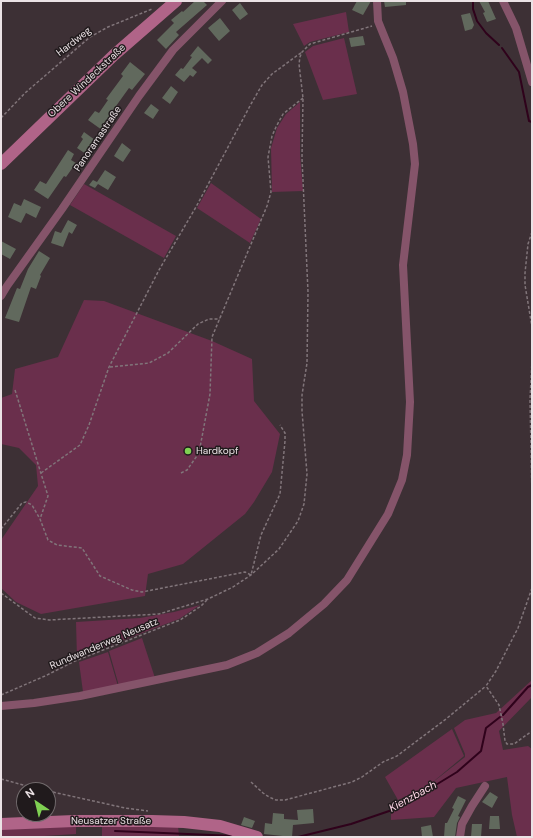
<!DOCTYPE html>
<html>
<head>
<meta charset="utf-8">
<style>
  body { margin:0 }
  #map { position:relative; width:533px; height:838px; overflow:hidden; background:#3d3035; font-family:"DM Sans",sans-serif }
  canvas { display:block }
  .frame { position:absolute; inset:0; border:2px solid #ebe2e5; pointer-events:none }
  .north { position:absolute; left:16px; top:782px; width:40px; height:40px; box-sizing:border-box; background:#201a1c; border:1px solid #716a6c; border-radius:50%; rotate:325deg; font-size:11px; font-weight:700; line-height:16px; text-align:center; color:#ebe2e5 }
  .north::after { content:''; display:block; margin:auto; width:14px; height:18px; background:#7fd052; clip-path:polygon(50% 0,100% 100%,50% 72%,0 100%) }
</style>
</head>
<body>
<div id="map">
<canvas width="533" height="838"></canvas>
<div class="frame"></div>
<div class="north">N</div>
</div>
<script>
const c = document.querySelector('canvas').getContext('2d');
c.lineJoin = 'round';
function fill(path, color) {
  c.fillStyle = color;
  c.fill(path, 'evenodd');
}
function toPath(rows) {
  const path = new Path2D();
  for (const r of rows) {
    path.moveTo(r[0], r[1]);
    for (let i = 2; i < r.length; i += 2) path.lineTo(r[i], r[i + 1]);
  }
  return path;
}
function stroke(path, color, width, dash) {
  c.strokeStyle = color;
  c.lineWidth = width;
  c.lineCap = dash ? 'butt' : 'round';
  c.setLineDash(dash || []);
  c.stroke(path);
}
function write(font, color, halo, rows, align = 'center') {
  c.font = font + ' "DM Sans",sans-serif';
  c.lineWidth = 3;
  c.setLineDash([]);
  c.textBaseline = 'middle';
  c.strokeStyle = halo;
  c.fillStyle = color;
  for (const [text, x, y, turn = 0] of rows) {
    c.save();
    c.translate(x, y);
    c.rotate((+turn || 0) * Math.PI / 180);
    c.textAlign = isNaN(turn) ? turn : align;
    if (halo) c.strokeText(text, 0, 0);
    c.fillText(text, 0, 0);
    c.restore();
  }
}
fill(toPath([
  [346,12,349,32,310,42,304,46,293,24],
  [344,38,357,94,323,100,305,52,313,46],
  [300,102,300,154,303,191,272,192,271,148,277,128,286,114],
  [211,183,261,219,250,243,197,208],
  [84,184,176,236,164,258,70,205],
  [84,300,104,301,212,341,252,359,254,401,280,434,272,472,254,502,245,514,183,564,148,574,145,596,41,614,16,602,1,588,1,540,38,486,36,465,19,448,1,444,1,398,12,394,15,369,58,357],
  [200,605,179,619,77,658,76,622,140,618,174,612],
  [142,638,155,678,119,686,109,651],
  [108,652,118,686,83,692,79,662],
  [532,680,532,697,499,731,503,750,528,746,532,749,532,837,517,837,512,815,507,777,456,788,434,817,391,820,391,806,428,786,465,757,465,754,454,728,465,720,496,713],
  [452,729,464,756,428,786,398,800,385,777],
  [76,826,76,834,29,837,1,837,1,827],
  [102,826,178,826,179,836,187,837,102,837]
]), '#6a2f4c');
stroke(toPath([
  [473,1,473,9,477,21,486,33,499,45],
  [502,48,519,72,529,121,532,122],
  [503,715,528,687,532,685],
  [115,831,236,836],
  [298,837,351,824,398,808,457,772,481,751,486,728,500,717]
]), '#2f021b', 2);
fill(toPath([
  [195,1,203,1,207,5,176,32,179,35,166,49,157,40,174,23,171,20,182,11,183,12],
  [357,1,371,1,363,15,352,10],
  [384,1,406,1,406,5,385,7],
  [479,1,488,1,496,19,487,22,483,13,485,12],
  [240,3,248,14,240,20,232,10],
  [470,13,474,25,472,29,465,31,461,15],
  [220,18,230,31,219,41,208,28],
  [363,36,365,45,351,47,349,38],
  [198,46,212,60,208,64,202,58,192,68,197,72,193,77,190,75,184,82,175,75,181,68,183,69,192,57,190,56],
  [130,62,145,74,132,90,129,88,111,113,113,115,102,130,88,120,95,111,99,113,108,100,106,99,123,76,121,74],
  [171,86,178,92,170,104,162,98],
  [151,104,159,110,153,119,144,113],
  [84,132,95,140,86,154,77,148,83,139,81,137],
  [122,143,131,150,123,162,114,156],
  [68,150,74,154,71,160,76,163,66,177,64,176,48,199,34,190,40,181,46,184],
  [105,170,116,177,108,190,98,184,95,188,89,185,93,180,97,182],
  [24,199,41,207,36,218,26,213,21,223,8,217,14,203,21,206],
  [68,220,77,225,72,234,69,232,63,247,51,243,55,231,61,233],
  [1,241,16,249,10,259,1,254],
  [39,251,50,258,40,275,41,276,36,289,31,287,19,322,5,318,17,288,20,289,28,269],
  [490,792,498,797,492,808,482,802],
  [458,796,466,800,458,816,460,817,457,823,455,837,444,837,445,823,447,823,454,809,452,808],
  [313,809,314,823,293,825,292,837,264,834,265,823,272,824,273,813,284,814,284,819,298,820,297,810],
  [490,816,499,816,500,829,489,829],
  [244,817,255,821,252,828,241,825],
  [472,824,482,824,481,837,471,837],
  [431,825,433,837,422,837,421,827]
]), '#61695d');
stroke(toPath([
  [1,118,25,93,90,37,108,27,152,9],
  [532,232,528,244,525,273,525,285,532,327],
  [532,360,530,400,532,498],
  [110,367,149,363,168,353,198,324,209,319,220,319],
  [15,390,48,496,40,519],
  [41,473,80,445,89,425,109,367,159,270,196,207,251,104,262,85,272,74,302,52],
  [181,473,187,470,199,453,210,394,212,337,267,206,271,192,268,157,272,136,276,127,283,114,303,98],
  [1,529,22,503,26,502,32,505,40,519,48,540,57,545,82,548,100,576,132,590,142,592,245,572,251,575,261,535,280,494,285,441,285,433,280,425],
  [532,588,518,628,496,671,486,686,499,705,503,724,505,741,507,744,514,744,532,731],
  [1,593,35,618,49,620,159,614,208,599,233,587,251,575,279,549,298,521,304,504,307,474,302,411,302,395,307,363,308,292,302,158,303,98,299,64,300,57,302,52,310,44,372,26],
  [1,695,45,676,75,661,180,620,201,606,207,600],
  [1,779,42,790],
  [251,782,263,793,269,797,276,800,285,800,352,782,362,777,383,762,397,756,446,719,486,686],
  [48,791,125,808,148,811]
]), '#81757a', 1.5, [3, 2]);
stroke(toPath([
  [503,1,516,28,532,82],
  [1,296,7,286,62,209,139,96,173,50,222,1],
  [1,706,34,703,80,696,227,665,257,653,289,633,324,604,347,580,388,514,402,480,407,455,410,402,403,265,415,164,413,144,403,92,393,58,378,21,377,1],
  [460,837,462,824,472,806,485,786]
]), '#85546a', 8);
stroke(toPath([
  [1,164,114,55,176,1],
  [1,824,74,821,152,821,184,822,220,826,257,837]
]), '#b06488', 12);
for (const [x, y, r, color] of [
  [188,451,4,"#7fd052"]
]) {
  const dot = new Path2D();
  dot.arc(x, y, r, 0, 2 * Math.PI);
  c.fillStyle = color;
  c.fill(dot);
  stroke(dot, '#201a1c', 1.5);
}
write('10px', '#ebe2e5', '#201a1c', [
  ["Hardweg",74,42,-38],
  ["Obere Windeckstraße",87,81,-43],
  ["Panoramastraße",98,139,-56],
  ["Rundwanderweg Neusatz",104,644,-23],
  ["Neusatzer Straße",111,821]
]);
write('10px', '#ebe2e5', '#201a1c', [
  ["Hardkopf",196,451]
], 'left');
write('italic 11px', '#fdd4e5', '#201a1c', [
  ["Kienzbach",413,797,-29]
]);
</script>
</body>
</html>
